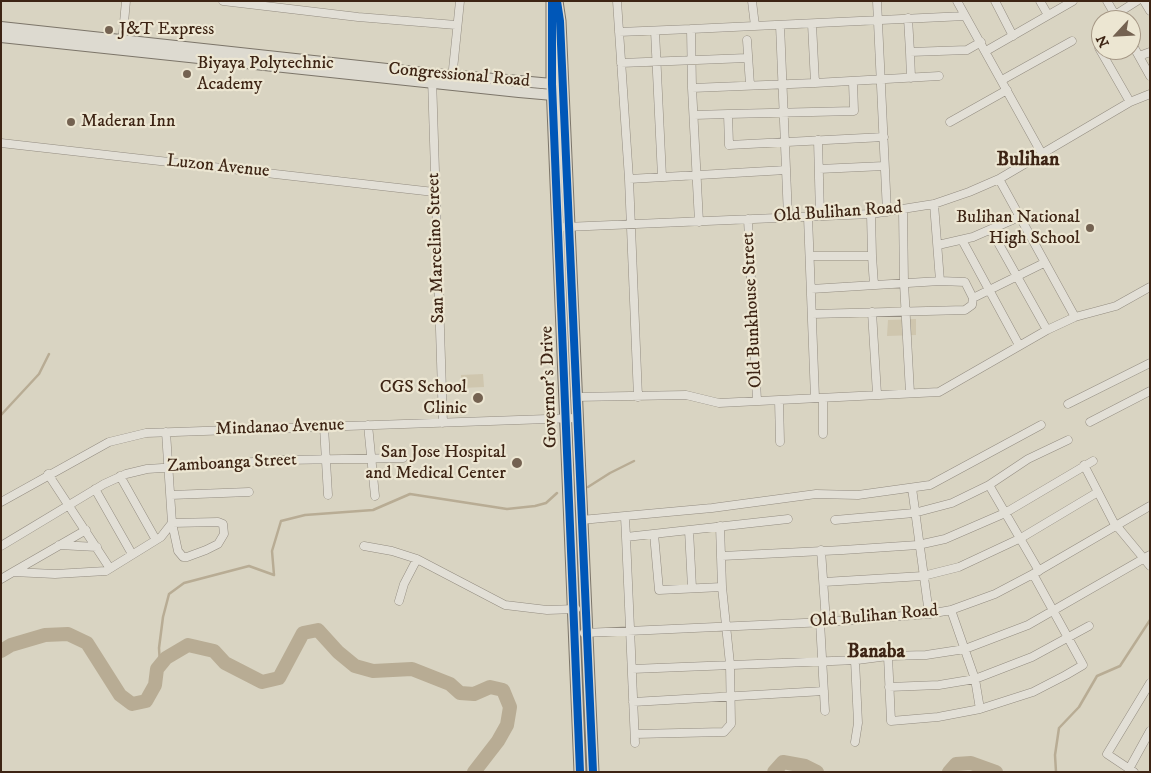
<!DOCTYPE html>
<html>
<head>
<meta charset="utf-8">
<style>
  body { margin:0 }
  #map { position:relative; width:1151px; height:773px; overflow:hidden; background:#d9d4c2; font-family:"IM FELL DW Pica",serif }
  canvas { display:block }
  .frame { position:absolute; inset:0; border:2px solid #3d2414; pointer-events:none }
  .north { position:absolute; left:1091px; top:10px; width:50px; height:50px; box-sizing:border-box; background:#ece6d2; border:1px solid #a69886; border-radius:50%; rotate:245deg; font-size:14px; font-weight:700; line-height:20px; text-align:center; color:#3d2414 }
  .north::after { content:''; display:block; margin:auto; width:18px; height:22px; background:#746251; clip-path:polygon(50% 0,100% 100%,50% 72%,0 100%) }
</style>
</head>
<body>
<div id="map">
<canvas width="1151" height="773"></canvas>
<div class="frame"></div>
<div class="north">N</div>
</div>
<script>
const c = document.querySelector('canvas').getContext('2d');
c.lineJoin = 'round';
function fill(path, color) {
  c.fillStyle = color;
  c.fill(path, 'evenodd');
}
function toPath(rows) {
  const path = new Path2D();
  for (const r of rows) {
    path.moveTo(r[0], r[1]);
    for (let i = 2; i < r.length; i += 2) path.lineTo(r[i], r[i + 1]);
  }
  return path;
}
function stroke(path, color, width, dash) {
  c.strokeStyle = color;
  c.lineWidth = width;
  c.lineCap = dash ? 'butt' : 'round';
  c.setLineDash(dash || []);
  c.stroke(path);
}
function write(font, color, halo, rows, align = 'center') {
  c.font = font + ' "IM FELL DW Pica",serif';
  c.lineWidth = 4.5;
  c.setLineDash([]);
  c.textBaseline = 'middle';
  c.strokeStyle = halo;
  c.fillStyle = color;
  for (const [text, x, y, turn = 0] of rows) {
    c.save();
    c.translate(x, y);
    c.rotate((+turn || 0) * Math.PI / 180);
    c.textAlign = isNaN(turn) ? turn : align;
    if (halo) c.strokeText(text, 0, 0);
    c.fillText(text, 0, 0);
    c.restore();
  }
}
fill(toPath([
  [916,319,916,335,887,336,888,320],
  [483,374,484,387,461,388,461,375]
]), '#cfc6ae');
stroke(toPath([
  [1,415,39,374,49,354],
  [588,487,610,473,634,461],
  [160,665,159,648,163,617,169,594,184,583,249,566,274,575,272,551,281,521,305,515,373,510,410,494,507,509,535,506,546,503,557,493],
  [1056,772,1055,755,1059,728,1079,707,1097,676,1120,666,1150,620]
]), '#b8ac94', 2.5);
stroke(toPath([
  [1,651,11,645,45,635,68,634,87,643,120,695,132,704,146,701,155,685,157,669,166,658,188,645,214,651,225,663,262,682,279,678,303,633,318,630,338,652,355,666,373,671,412,669,450,684,460,693,474,694,490,687,503,690,510,707,507,725,498,741,474,772],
  [774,772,783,762,805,766,817,772],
  [949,772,956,764,971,763,996,772]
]), '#b8ac94', 14);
const minor = toPath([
  [223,1,358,17,456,25],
  [617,1,629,179,638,397],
  [752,1,755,26],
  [877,1,887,212],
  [957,1,1042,154],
  [995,1,1013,36],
  [1040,1,1048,15],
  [1107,1,1118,20],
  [1144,1,1150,11],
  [1115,15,1137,1],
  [908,18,910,52,967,50,981,42],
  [812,24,815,83,939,76],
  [780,25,788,217],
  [655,31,662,177],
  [619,32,691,29],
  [747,40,750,85],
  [1131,42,1150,76],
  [122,44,126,1],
  [1099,48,1130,102],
  [986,51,1073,1],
  [910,52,911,78],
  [1139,56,1150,52],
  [621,63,747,58],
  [432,78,443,423],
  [452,79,460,1],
  [1002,80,1072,41],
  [853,82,854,111,728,114,729,145,884,137],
  [692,88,815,83],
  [694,115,728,114],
  [950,122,1007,90],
  [818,140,820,216],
  [1,143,434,192],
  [819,169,884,166],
  [629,179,786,170],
  [999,179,1075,317],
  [934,204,940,281],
  [903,210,904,283,910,393],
  [808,217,815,398],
  [748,219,757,401],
  [699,222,692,88,691,29,965,16],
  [565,227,871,214,934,204,969,192,999,179,1130,102,1150,94],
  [991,230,1047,330],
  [962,240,1019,345],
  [938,245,973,237,1019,217],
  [810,256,872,256,871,214],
  [872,256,874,285],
  [811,289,940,281,965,282,973,298],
  [872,312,877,394],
  [812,314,965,310,972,305,973,298,1044,263],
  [575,397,686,395,719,403,939,392,1047,330,1075,317,1116,306,1150,287],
  [779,400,780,442],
  [1068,404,1150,363],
  [1090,422,1150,391],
  [368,425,375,496],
  [324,427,328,495],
  [166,432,172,523,178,551,183,557,187,557,206,550,218,544,224,534,223,524,218,522,172,523],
  [823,434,823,398],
  [1084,465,1115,525],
  [48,474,109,567],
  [120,476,156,540],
  [989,485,1039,571],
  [912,488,929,614],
  [95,489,132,554],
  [171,495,249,492],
  [1,502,109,442,146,433,576,418],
  [625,517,626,537,788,519],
  [581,520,712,508,816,494,858,495,930,485,1041,425],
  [835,520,914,513,952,503,989,485,1028,459,1068,440],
  [1116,525,1150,566],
  [689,530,692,588],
  [654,534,659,590,722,587],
  [626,537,635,743],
  [59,545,97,547],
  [1,546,104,484,126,474,147,469,284,460,403,458],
  [364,546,392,551,417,559,505,605,547,610,576,609],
  [821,550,826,622],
  [722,556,843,550,918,545,945,539,1005,513,1093,461],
  [13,572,86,530],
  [1,579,13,572,55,574,106,571,161,537,172,523],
  [824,582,923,576,959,567,1021,538,1098,492],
  [399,601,404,584,417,559],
  [951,610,975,679,980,709],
  [820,622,825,711],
  [584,633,826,622,929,614,951,610,995,594,1033,574,1150,506],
  [888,656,891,721,938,717,980,709,1033,692,1066,675,1083,665,1033,574],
  [632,669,857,660,888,656,926,655,965,649,1028,625,1150,555],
  [889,687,939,685,975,679,1032,657,1089,626],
  [633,702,824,691],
  [635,734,724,732,731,724,730,664,722,587,720,526],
  [855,742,858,723,855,660],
  [1129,769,1150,731],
  [1134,772,1107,754,1150,683]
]);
const major = toPath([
  [1,27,433,74,519,81,552,84,559,88],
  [1,37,519,92,553,95,559,92]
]);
const highway = toPath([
  [552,1,552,84,580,772],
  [557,1,560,21,593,772]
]);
stroke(minor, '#938c80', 9);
stroke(major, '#7c7569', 12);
stroke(highway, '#7c7569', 13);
stroke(minor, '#e2dfd6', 8);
stroke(major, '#dddad0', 10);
stroke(highway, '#dddad0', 11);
stroke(toPath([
  [552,1,552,84,580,772],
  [557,1,560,21,593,772]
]), '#0057b8', 8);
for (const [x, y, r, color] of [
  [109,30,5,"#746251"],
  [187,74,5,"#746251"],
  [71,122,5,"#746251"],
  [1090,228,5,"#746251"],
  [478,398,6,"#746251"],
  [517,463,6,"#746251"]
]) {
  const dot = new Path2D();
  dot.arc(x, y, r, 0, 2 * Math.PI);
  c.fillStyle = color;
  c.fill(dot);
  stroke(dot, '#ece6d2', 2);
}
write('18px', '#3d2414', '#ece6d2', [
  ["J&T Express",119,30],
  ["Biyaya Polytechnic",197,64],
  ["Academy",197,85],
  ["Maderan Inn",81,122],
  ["Bulihan National",1080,218,"right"],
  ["High School",1080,239,"right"],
  ["CGS School",467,388,"right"],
  ["Clinic",467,409,"right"],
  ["San Jose Hospital",506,453,"right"],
  ["and Medical Center",506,474,"right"]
], 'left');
write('18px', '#3d2414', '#ece6d2', [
  ["Congressional Road",459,76,5],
  ["Luzon Avenue",218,167,6],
  ["Old Bulihan Road",838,213,-4],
  ["San Marcelino Street",437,248,-92],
  ["Old Bunkhouse Street",753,310,-93],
  ["Governor's Drive",550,387,-92],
  ["Mindanao Avenue",280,428,-2],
  ["Zamboanga Street",232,464,-3],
  ["Old Bulihan Road",874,617,-5]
]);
write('bold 20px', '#3d2414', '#ece6d2', [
  ["Bulihan",1028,161],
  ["Banaba",876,653]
]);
</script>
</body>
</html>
